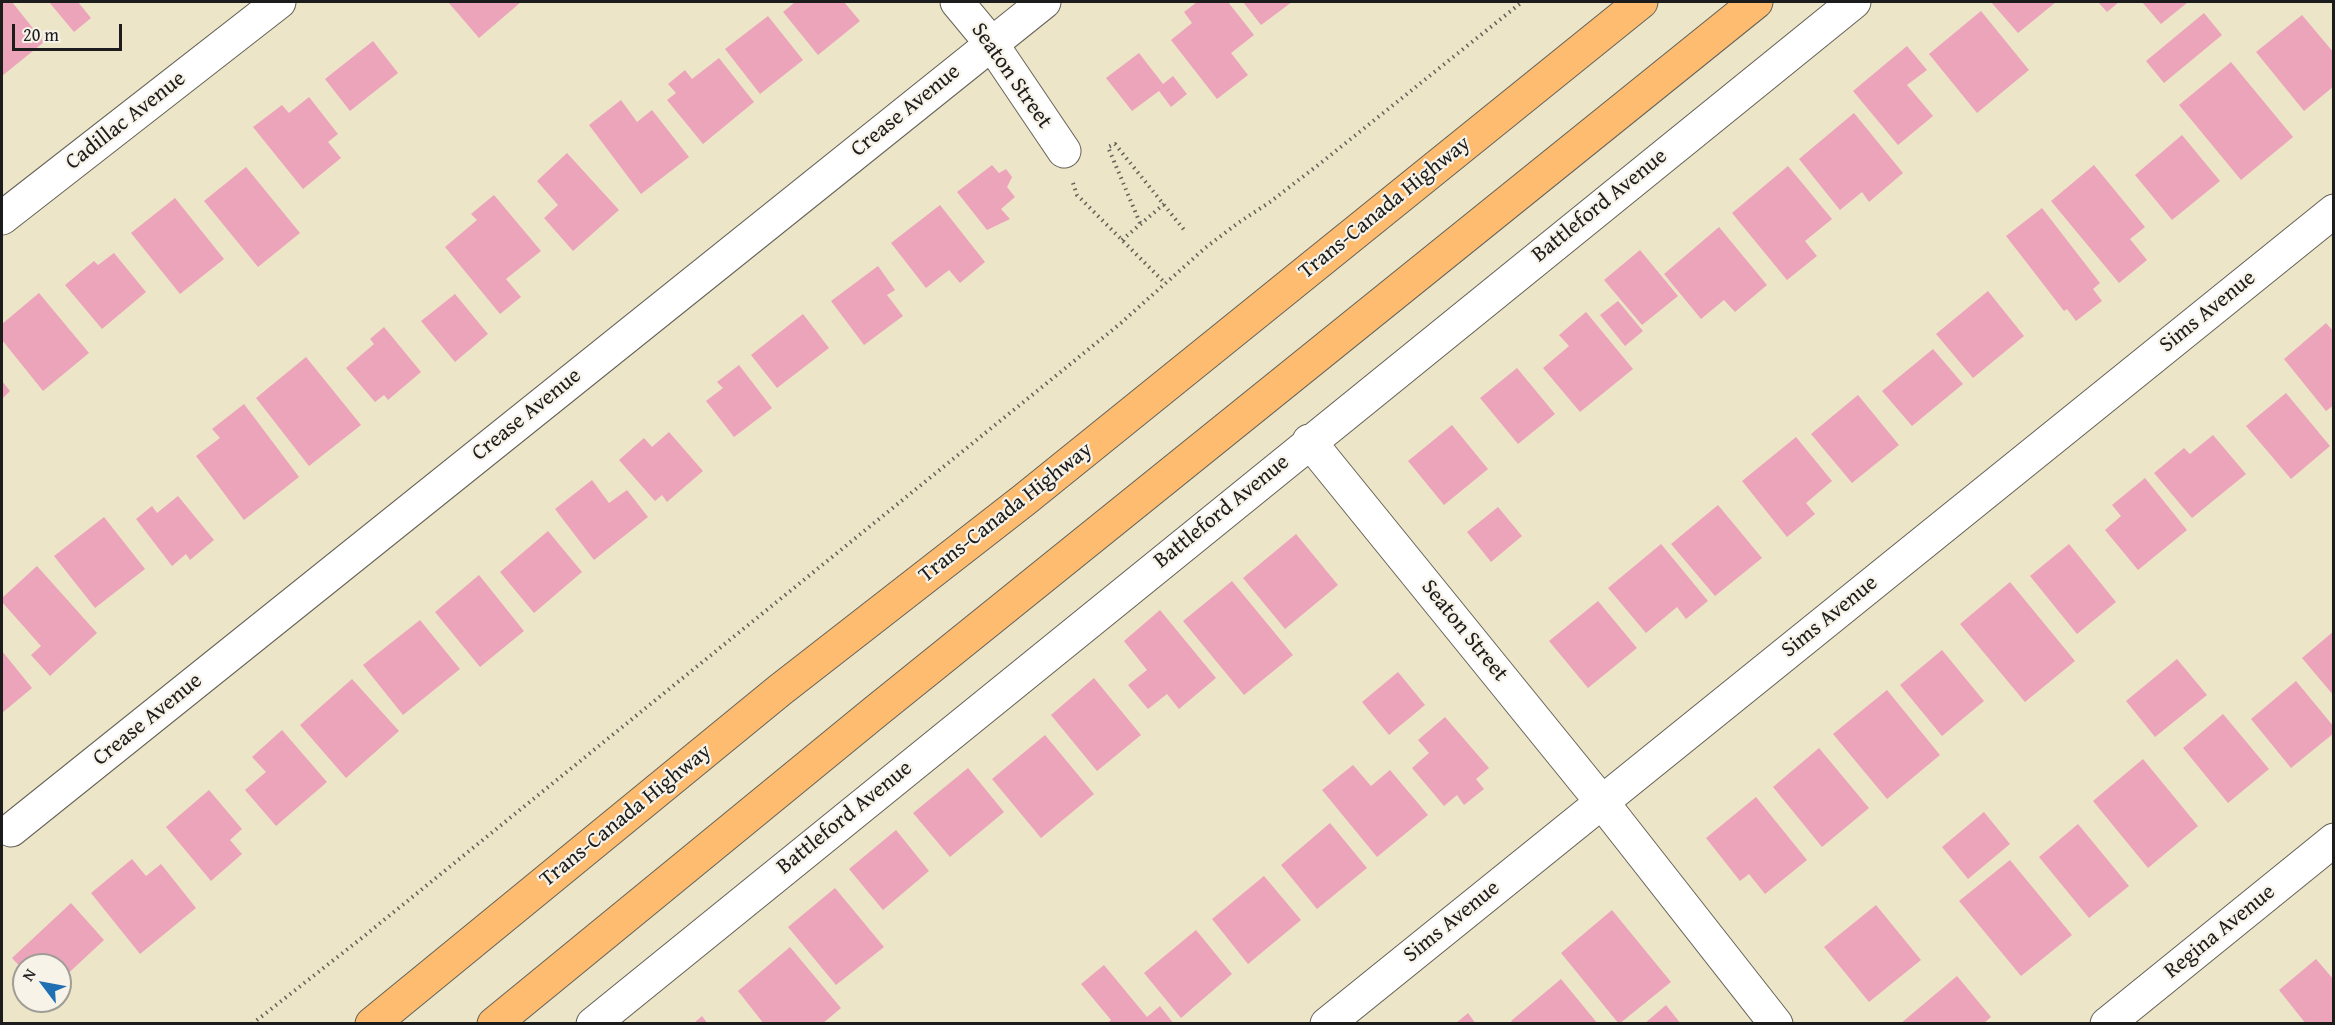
<!DOCTYPE html>
<html>
<head>
<meta charset="utf-8">
<style>
  body { margin:0 }
  #map { position:relative; width:2335px; height:1025px; overflow:hidden; background:#ece5c8; font-family:"Gentium Book Plus",serif }
  canvas { display:block }
  .frame { position:absolute; inset:0; border:3px solid #1c1c1c; pointer-events:none }
  .north { position:absolute; left:12px; top:953px; width:60px; height:60px; box-sizing:border-box; background:#f7f3e8; border:2px solid #9f9d96; border-radius:50%; rotate:302deg; font-size:16px; font-weight:700; line-height:24px; text-align:center; color:#1c1c1c }
  .north::after { content:''; display:block; margin:auto; width:21px; height:27px; background:#1f6fb2; clip-path:polygon(50% 0,100% 100%,50% 72%,0 100%) }
  .scale { position:absolute; left:12px; top:24px; width:110px; height:27px; box-sizing:border-box; border:3px solid #1c1c1c; border-top:0; padding-left:8px; font-size:18px; line-height:21px; white-space:nowrap; color:#1c1c1c; -webkit-text-stroke:4px #f7f3e8; paint-order:stroke }
</style>
</head>
<body>
<div id="map">
<canvas width="2335" height="1025"></canvas>
<div class="frame"></div>
<div class="north">N</div>
<div class="scale">20 m</div>
</div>
<script>
const c = document.querySelector('canvas').getContext('2d');
c.lineJoin = 'round';
function fill(path, color) {
  c.fillStyle = color;
  c.fill(path, 'evenodd');
}
function toPath(rows) {
  const path = new Path2D();
  for (const r of rows) {
    path.moveTo(r[0], r[1]);
    for (let i = 2; i < r.length; i += 2) path.lineTo(r[i], r[i + 1]);
  }
  return path;
}
function stroke(path, color, width, dash) {
  c.strokeStyle = color;
  c.lineWidth = width;
  c.lineCap = dash ? 'butt' : 'round';
  c.setLineDash(dash || []);
  c.stroke(path);
}
function write(font, color, halo, rows, align = 'center') {
  c.font = font + ' "Gentium Book Plus",serif';
  c.lineWidth = 4.5;
  c.setLineDash([]);
  c.textBaseline = 'middle';
  c.strokeStyle = halo;
  c.fillStyle = color;
  for (const [text, x, y, turn = 0] of rows) {
    c.save();
    c.translate(x, y);
    c.rotate((+turn || 0) * Math.PI / 180);
    c.textAlign = isNaN(turn) ? turn : align;
    if (halo) c.strokeText(text, 0, 0);
    c.fillText(text, 0, 0);
    c.restore();
  }
}
fill(toPath([
  [2,2,12,2,44,42,2,76],
  [49,2,78,2,91,18,74,32],
  [448,2,521,2,479,38],
  [795,2,844,2,860,21,818,55,783,12],
  [1197,2,1228,2,1254,35,1231,53,1248,75,1217,99,1171,40,1192,23,1184,12],
  [1243,2,1292,2,1261,25],
  [1991,2,2056,2,2018,33],
  [2098,2,2119,2,2107,12],
  [2142,2,2188,2,2161,24],
  [1981,11,2029,70,1977,113,1929,54],
  [2204,13,2222,35,2164,83,2146,61],
  [2302,15,2334,53,2334,86,2304,111,2256,52],
  [768,16,803,60,760,94,725,49],
  [373,41,398,73,350,111,325,79],
  [1907,46,1927,70,1907,85,1933,116,1898,145,1853,91],
  [1139,53,1163,84,1173,76,1187,94,1171,107,1159,91,1132,111,1106,78],
  [719,58,754,102,703,144,667,100,676,93,668,84,685,70,692,79],
  [2231,62,2293,137,2241,180,2179,105],
  [309,97,338,134,328,142,341,158,303,189,253,127,282,105,289,113],
  [621,100,637,122,652,110,689,157,641,194,589,125],
  [1854,113,1903,173,1869,202,1862,192,1840,210,1799,159],
  [2182,135,2220,181,2172,220,2135,175],
  [567,153,619,210,573,251,544,218,558,205,537,181],
  [992,165,999,173,1006,169,1012,177,1007,187,1015,197,1001,209,1010,219,987,230,957,192],
  [2094,165,2145,227,2130,239,2147,260,2119,283,2051,201],
  [1788,166,1832,219,1805,241,1817,256,1787,280,1732,213],
  [246,167,300,233,258,267,204,201],
  [494,195,541,251,506,279,521,297,500,314,445,247,477,220,471,214],
  [175,198,224,259,180,294,131,233],
  [940,205,985,262,960,283,949,270,926,288,891,243],
  [2042,208,2100,283,2093,289,2102,301,2076,321,2067,309,2064,311,2006,236],
  [1719,227,1767,285,1735,312,1724,300,1701,319,1664,274],
  [1640,250,1678,296,1642,325,1604,280],
  [114,253,146,292,102,329,65,285,94,261,98,265],
  [878,266,895,290,887,295,903,316,864,345,831,301],
  [1988,291,2024,336,1973,378,1936,334],
  [39,293,89,353,43,391,2,340,2,324],
  [455,294,488,334,455,362,421,321],
  [1618,301,1643,331,1625,346,1600,315],
  [1586,312,1633,369,1580,412,1543,368,1569,346,1559,335],
  [803,314,829,348,777,388,751,355],
  [2326,323,2334,332,2334,405,2326,411,2284,359],
  [384,327,421,372,388,400,384,395,375,402,346,368,374,344,370,339],
  [1933,349,1963,384,1912,426,1882,391],
  [306,357,361,425,309,466,256,398],
  [739,365,772,408,734,437,706,401,723,388,717,382],
  [1517,368,1555,414,1518,444,1480,398],
  [2,381,10,391,2,399],
  [2286,393,2330,446,2291,479,2246,426],
  [1858,395,1899,445,1852,483,1811,434],
  [244,404,299,477,244,520,196,456,220,438,212,429],
  [1452,425,1488,469,1444,505,1408,461],
  [669,432,703,471,667,502,662,495,655,501,619,460,644,438,652,447],
  [2213,435,2246,474,2192,518,2154,473,2184,448,2190,454],
  [1796,437,1832,481,1806,503,1815,514,1787,537,1742,481],
  [2145,478,2187,530,2138,570,2105,530,2121,516,2112,505],
  [592,480,609,503,627,490,648,517,594,560,555,509],
  [178,496,214,540,190,560,186,554,172,566,136,519,152,506,157,513],
  [1718,505,1762,558,1715,596,1671,544],
  [1498,507,1522,536,1491,562,1467,532],
  [104,517,145,569,95,608,54,556],
  [548,531,582,572,534,613,500,572],
  [1296,534,1338,585,1285,629,1243,578],
  [1661,544,1708,601,1686,619,1677,607,1646,633,1608,588],
  [2069,544,2116,602,2077,634,2030,576],
  [37,566,97,633,50,676,31,655,41,646,2,602,2,598],
  [479,575,524,631,480,667,435,612],
  [1232,581,1293,655,1244,695,1183,621],
  [2010,582,2075,661,2025,702,1960,624],
  [1598,601,1637,648,1588,688,1549,641],
  [1160,610,1216,678,1179,709,1167,694,1148,709,1128,685,1147,670,1124,641],
  [420,620,460,669,403,715,363,665],
  [2334,631,2334,696,2302,658],
  [1942,650,1984,701,1942,736,1900,685],
  [2,651,32,688,2,713],
  [2177,659,2207,695,2155,737,2126,701],
  [1398,672,1425,705,1389,735,1362,702],
  [1094,678,1141,735,1097,771,1051,715],
  [352,679,399,731,346,778,300,725],
  [2296,681,2334,727,2334,733,2291,768,2251,719],
  [1887,690,1940,755,1887,799,1833,734],
  [2223,714,2269,769,2228,803,2183,748],
  [1445,717,1489,768,1476,779,1484,789,1464,805,1457,795,1444,806,1412,768,1429,753,1418,740],
  [282,730,327,782,276,826,245,790,266,772,252,757],
  [1045,735,1094,794,1041,838,992,779],
  [1819,748,1869,808,1822,847,1773,787],
  [2143,759,2198,826,2148,868,2093,801],
  [1353,765,1371,786,1390,770,1428,815,1377,857,1322,790],
  [968,768,1004,812,950,857,913,813],
  [209,790,242,829,230,840,242,854,211,881,166,827],
  [1756,797,1807,860,1765,894,1749,874,1740,881,1706,838],
  [1984,812,2010,844,1968,879,1942,847],
  [1330,823,1367,868,1317,909,1281,865],
  [2078,824,2129,886,2089,918,2039,857],
  [896,830,929,871,883,910,849,869],
  [132,859,146,876,161,864,196,908,140,954,91,893],
  [2010,860,2072,935,2021,976,1959,901],
  [1264,876,1301,920,1248,964,1212,919],
  [835,888,884,947,836,985,788,927],
  [71,903,104,940,60,981,60,965,24,965,24,971,12,958],
  [1876,905,1921,960,1869,1002,1824,947],
  [1612,910,1671,982,1619,1024,1561,953],
  [1196,930,1232,974,1181,1018,1144,973],
  [790,947,841,1008,822,1024,764,1024,738,991],
  [2316,959,2334,980,2334,1024,2306,1024,2279,990],
  [1104,965,1147,1017,1160,1006,1174,1024,1107,1024,1111,1020,1081,984],
  [1957,976,1991,1017,1983,1024,1900,1024],
  [1561,979,1598,1024,1513,1024,1511,1021],
  [1666,1005,1681,1024,1644,1024],
  [1468,1013,1476,1024,1455,1024],
  [702,1016,708,1024,693,1024]
]), '#eca4bb');
const minor = toPath([
  [957,2,991,43,1064,151],
  [2,218,279,2],
  [1309,441,1601,801,1776,1024],
  [11,830,1044,2],
  [593,1024,1854,2],
  [1327,1024,2334,211],
  [2107,1024,2334,840]
]);
const trunk = toPath([
  [372,1024,780,690,1024,500,1641,2],
  [494,1024,875,712,1756,2]
]);
stroke(minor, '#656258', 35);
stroke(trunk, '#656258', 35);
stroke(toPath([
  [1073,183,1077,195,1165,283],
  [1140,223,1108,147,1115,144,1185,231],
  [1122,240,1164,204],
  [252,1024,363,937,1121,323,1205,248,1238,223,1270,202,1322,162,1522,2]
]), '#656258', 4, [1.5, 4.5]);
stroke(minor, '#fff', 33);
stroke(trunk, '#fdbc70', 33);
write('22px', '#1c1c1c', '#f7f3e8', [
  ["Seaton Street",1011,76,55],
  ["Crease Avenue",906,111,-39],
  ["Cadillac Avenue",126,121,-38],
  ["Battleford Avenue",1600,206,-39],
  ["Trans-Canada Highway",1385,208,-39],
  ["Sims Avenue",2208,312,-39],
  ["Crease Avenue",527,415,-39],
  ["Battleford Avenue",1222,512,-39],
  ["Trans-Canada Highway",1006,513,-38],
  ["Sims Avenue",1830,617,-39],
  ["Seaton Street",1464,631,51],
  ["Crease Avenue",148,720,-39],
  ["Trans-Canada Highway",626,816,-39],
  ["Battleford Avenue",845,818,-39],
  ["Sims Avenue",1452,922,-39],
  ["Regina Avenue",2220,932,-39]
]);
</script>
</body>
</html>
